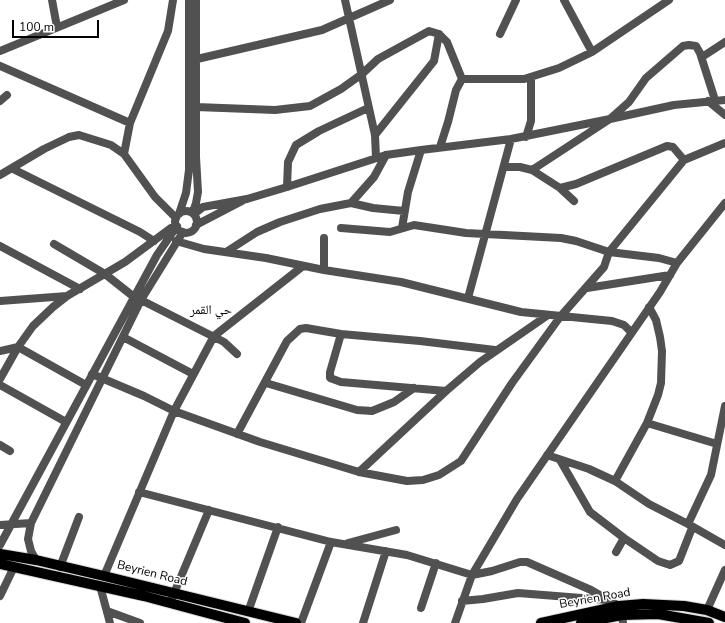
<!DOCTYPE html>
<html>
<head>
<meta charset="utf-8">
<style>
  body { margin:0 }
  #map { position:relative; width:725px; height:623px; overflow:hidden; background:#fff; font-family:"Nunito Sans",sans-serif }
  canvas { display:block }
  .scale { position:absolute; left:12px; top:20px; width:87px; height:18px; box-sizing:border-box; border:2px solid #000; border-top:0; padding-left:5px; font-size:12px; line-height:14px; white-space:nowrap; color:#000; -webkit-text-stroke:3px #fff; paint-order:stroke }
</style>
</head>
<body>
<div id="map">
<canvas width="725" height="623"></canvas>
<div class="scale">100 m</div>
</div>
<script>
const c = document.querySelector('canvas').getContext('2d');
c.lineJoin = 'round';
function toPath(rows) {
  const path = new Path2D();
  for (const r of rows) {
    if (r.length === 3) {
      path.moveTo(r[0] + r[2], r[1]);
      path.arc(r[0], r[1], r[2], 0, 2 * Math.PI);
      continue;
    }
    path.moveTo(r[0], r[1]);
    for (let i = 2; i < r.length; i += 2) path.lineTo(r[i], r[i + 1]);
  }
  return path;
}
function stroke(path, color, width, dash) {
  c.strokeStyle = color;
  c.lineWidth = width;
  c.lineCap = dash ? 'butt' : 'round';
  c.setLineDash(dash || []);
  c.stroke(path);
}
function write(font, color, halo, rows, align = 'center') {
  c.font = font + ' "Nunito Sans","Noto Naskh Arabic",sans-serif';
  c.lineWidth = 3;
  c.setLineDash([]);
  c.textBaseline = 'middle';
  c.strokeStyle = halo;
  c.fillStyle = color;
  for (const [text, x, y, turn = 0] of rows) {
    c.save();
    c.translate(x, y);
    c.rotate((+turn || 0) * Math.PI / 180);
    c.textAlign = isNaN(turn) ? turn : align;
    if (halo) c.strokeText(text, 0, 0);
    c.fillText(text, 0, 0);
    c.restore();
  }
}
const major = toPath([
  [0,554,36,560,104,576,296,623],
  [0,564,144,596,245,623],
  [541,623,619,606,643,604,684,606,707,610,725,617],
  [581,623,622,615,658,614,709,623]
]);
stroke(major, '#dbdbdb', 12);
stroke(toPath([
  [52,0,57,27],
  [173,0,168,31,130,123,124,154,155,197,176,218],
  [345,0,375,135,376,158],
  [564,0,592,52],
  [500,34,516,0],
  [0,51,124,0],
  [702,57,725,42],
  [197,59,322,30,390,0],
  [0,66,130,123],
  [0,101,7,95],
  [708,101,725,115],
  [196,107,275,110,310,106,341,89,362,74,378,59,429,31,439,34,447,42,462,79],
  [375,135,434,61,439,34],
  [526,137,531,121,531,77],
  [440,147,448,122,456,90,462,79,524,79,559,68,592,52,669,0],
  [684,160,673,147,667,146,576,184,560,188,532,170,610,119,674,105,725,100],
  [505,167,520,167,532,170],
  [13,169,140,232,154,241],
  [0,175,44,149,69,137,79,135,111,145,124,154],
  [287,187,288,162,296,145,319,131,368,108],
  [560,188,574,201],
  [351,203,373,208,404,211],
  [186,222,11],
  [193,212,196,203,198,192,196,157,196,0],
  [179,214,186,193,189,170,189,0],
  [194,214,203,207,247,199,287,187,386,155,421,150],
  [196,225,242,201],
  [402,228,408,192,421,150,511,139,610,119,629,102,646,78,683,46,689,45,696,46,700,53,715,100],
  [176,241,204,249,266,258,324,270,401,282,521,312,612,321,624,325,631,332],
  [54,244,105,274,134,297],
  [0,246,80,289],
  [226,252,257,232,280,222,320,209,351,203,374,177,386,155],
  [609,252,684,160,725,143],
  [609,252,659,258,677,263],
  [324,270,324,238],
  [587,288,670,275],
  [468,298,511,139],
  [141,300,224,342,237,354],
  [0,301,67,296],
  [341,334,330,372,330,378,341,382,446,391],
  [123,337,193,374],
  [0,351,18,347,86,385],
  [92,374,144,396,174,411,260,442,359,472,407,481,423,480,439,475,461,461,512,383,560,317,604,267,609,252,576,241,561,238,466,233,414,225,390,232,341,228],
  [0,379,18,347,33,326,53,307,67,296,125,262,171,228],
  [266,383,357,410,372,411,394,402,414,388],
  [0,385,66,422],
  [725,406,711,475,688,524,725,545],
  [647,423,717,444],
  [237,434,287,341,300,329,306,328,341,334,420,341,495,350],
  [0,445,10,451],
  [547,455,589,469,615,481,649,504,688,524],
  [560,460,590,512,624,538,658,561,670,565,679,561,692,528],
  [359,472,446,391,480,362,548,315],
  [615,481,647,423,658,395,661,383,662,351,660,337,656,320,649,307],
  [139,492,331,542,407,555,472,575,492,571,520,562,527,562,591,590,619,606],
  [0,525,31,523],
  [348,543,396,530],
  [0,545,157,255,177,226],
  [616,552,624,538],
  [36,560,31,551,28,539,31,523,141,300,183,232],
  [60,567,79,517],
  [104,576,174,411,214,336,303,266],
  [100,586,110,623],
  [0,596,14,567],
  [172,598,209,510],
  [462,601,483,599,518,593,607,600],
  [421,608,436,563],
  [707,610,725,570],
  [107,611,140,623],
  [248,612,278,527],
  [622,615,623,623],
  [301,623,331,542],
  [363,623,386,551],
  [455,623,472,575,517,499,660,292,677,263,725,203]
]), '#515151', 8);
stroke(major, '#000', 10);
write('12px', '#000', '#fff', [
  ["Beyrien Road",152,574,14],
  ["Beyrien Road",595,599,-10]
]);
write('13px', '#000', '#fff', [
  ["حي القمر",211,311]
]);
</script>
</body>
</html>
